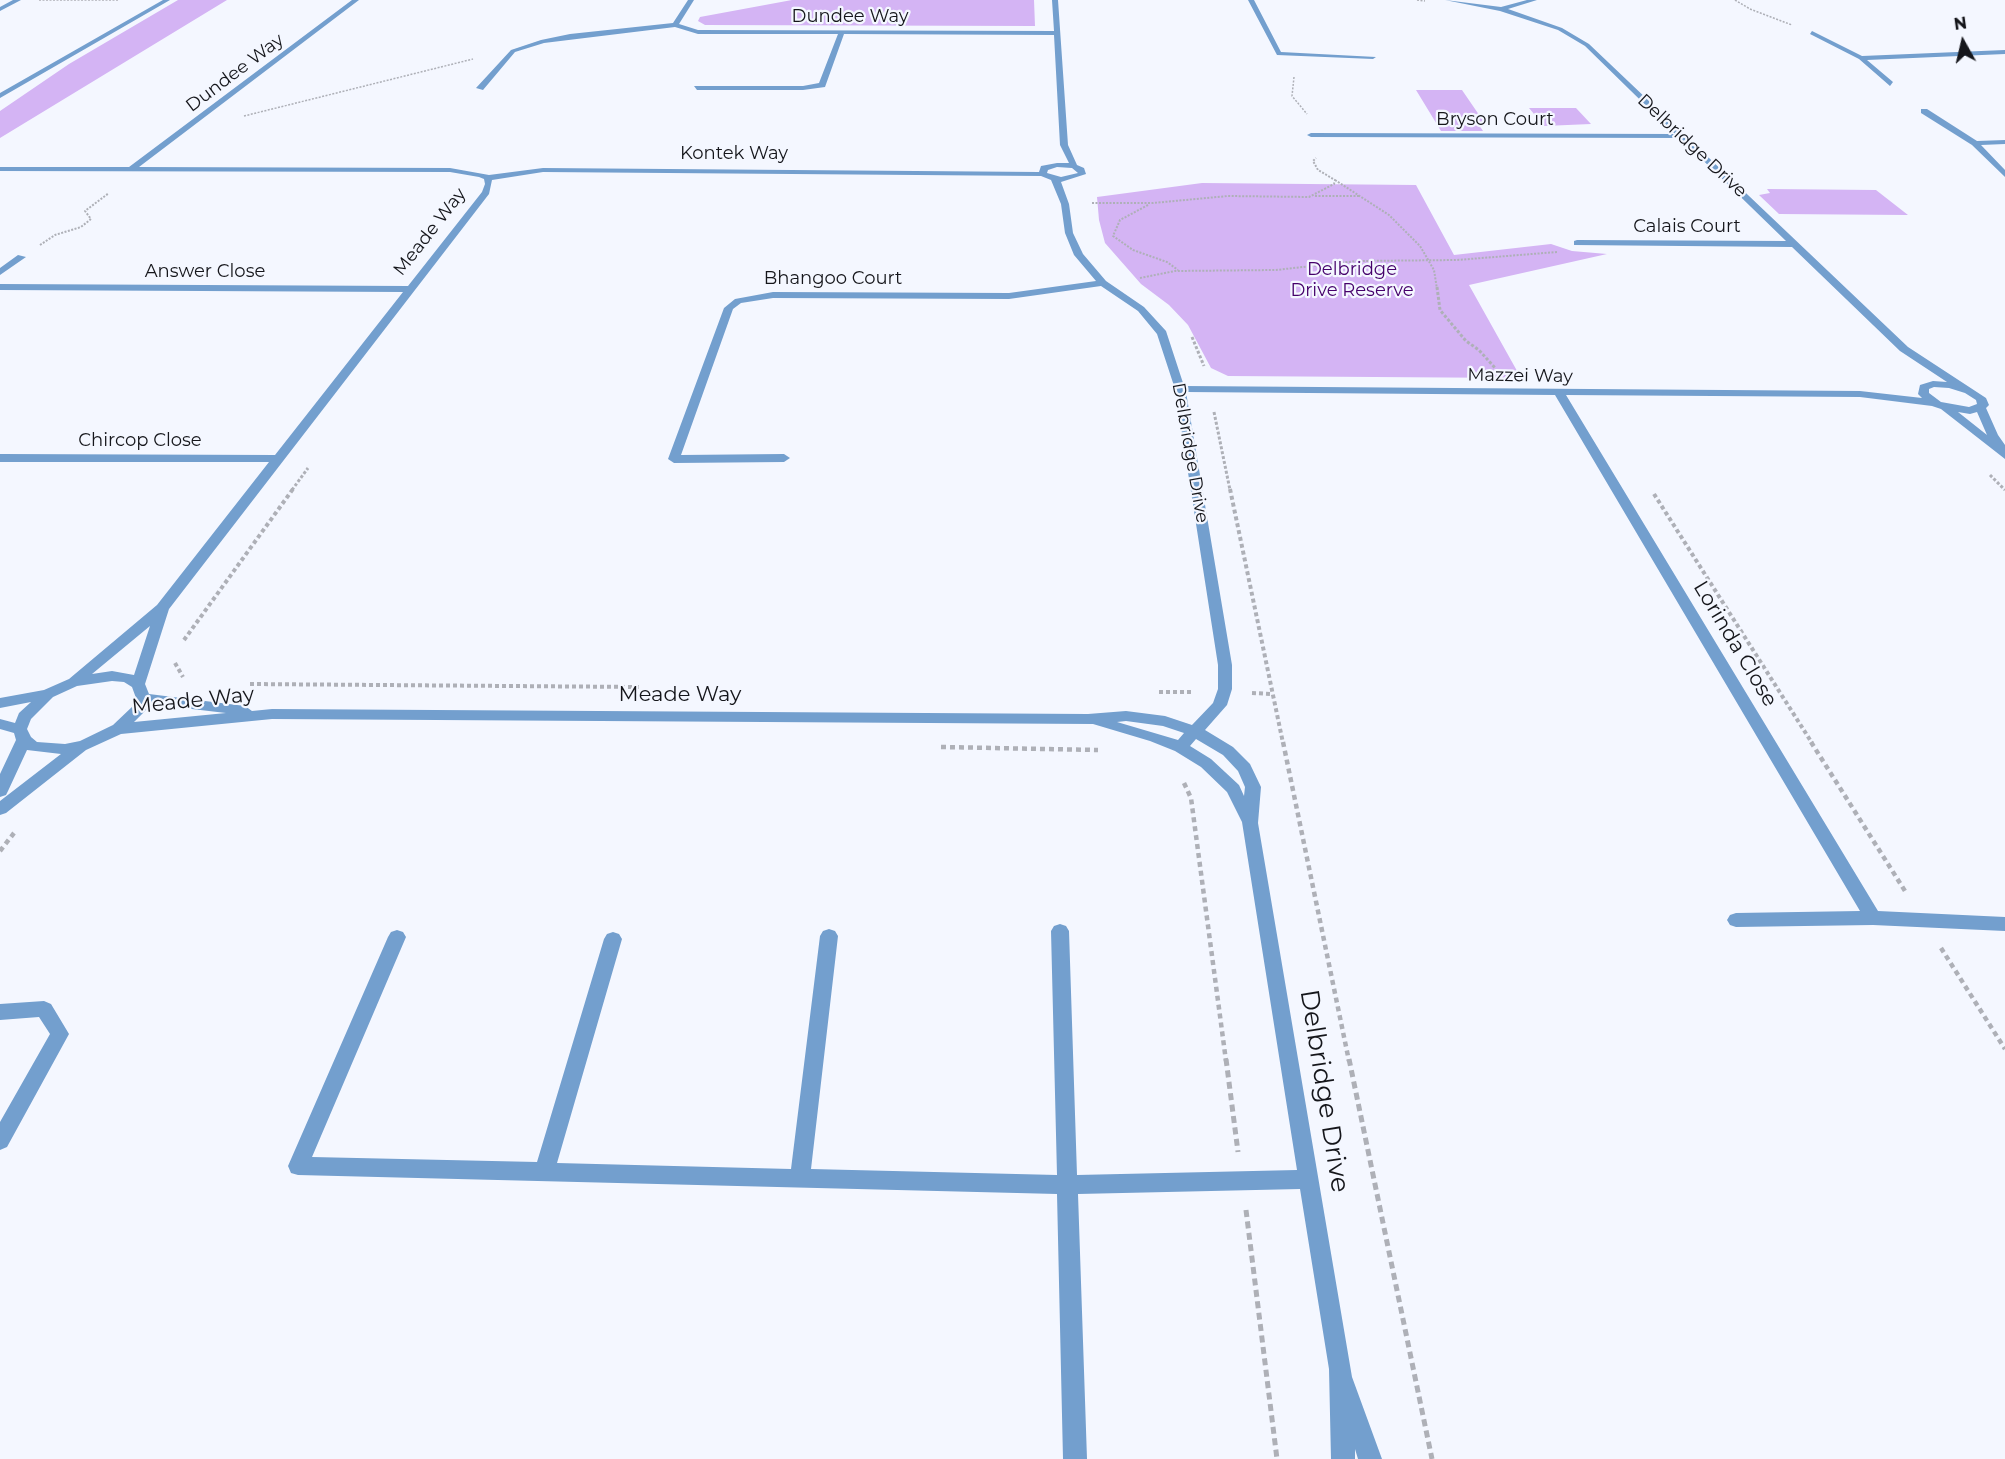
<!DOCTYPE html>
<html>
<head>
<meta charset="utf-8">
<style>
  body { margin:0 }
  #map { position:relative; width:2005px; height:1459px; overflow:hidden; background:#f4f7ff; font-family:Montserrat,sans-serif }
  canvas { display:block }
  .north { position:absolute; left:1933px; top:12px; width:60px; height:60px; -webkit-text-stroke:4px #f4f7ff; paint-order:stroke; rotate:352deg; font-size:16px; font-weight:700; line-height:24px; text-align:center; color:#15161b }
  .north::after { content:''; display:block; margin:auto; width:21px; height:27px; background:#15161b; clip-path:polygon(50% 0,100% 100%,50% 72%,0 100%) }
</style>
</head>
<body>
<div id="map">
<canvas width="2005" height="1459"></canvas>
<div class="north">N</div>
</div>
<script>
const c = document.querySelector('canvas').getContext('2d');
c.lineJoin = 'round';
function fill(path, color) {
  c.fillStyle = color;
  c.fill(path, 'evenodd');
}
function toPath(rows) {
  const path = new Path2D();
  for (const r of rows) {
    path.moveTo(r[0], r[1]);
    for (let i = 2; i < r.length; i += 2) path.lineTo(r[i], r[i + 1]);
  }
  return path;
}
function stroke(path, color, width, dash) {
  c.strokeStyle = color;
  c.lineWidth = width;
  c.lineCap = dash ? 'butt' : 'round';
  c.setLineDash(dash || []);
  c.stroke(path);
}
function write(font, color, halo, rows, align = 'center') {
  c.font = font + ' Montserrat,sans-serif';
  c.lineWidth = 4.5;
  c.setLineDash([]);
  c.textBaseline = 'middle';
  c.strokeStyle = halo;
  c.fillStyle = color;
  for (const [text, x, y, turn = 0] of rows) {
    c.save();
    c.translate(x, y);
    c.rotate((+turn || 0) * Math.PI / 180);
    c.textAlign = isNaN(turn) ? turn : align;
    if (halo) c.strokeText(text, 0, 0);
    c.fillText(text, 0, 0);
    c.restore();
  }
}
fill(toPath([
  [178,0,227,0,0,138,0,111,69,64],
  [792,0,1034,0,1035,26,705,25,698,21,700,17],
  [1416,90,1462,90,1486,125,1479,125,1483,131,1441,131],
  [1529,108,1576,108,1591,124,1544,126],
  [1202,183,1416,185,1454,255,1551,244,1572,251,1607,254,1469,285,1521,378,1228,376,1211,368,1188,325,1169,305,1141,284,1105,243,1099,220,1097,197],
  [1767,189,1876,190,1908,215,1779,214,1759,195,1770,193]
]), '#d4b4f4');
stroke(toPath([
  [39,0,119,0],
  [1417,0,1425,1],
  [1735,0,1750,9,1792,25],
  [1294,77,1292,96,1307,114],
  [244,116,473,59]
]), '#aeb0b7', 1.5, [2, 1.5]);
stroke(toPath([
  [1335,180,1389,215,1420,246,1434,270,1437,289],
  [1315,196,1359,196],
  [1092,203,1153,203,1228,196,1309,197,1334,184,1335,180,1318,170,1313,161,1316,158],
  [1148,205,1120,220,1113,236,1133,250,1167,262,1178,270],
  [40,245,55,235,81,227,91,219,85,211,109,193],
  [1140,278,1175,271,1276,270,1357,261,1457,260,1557,252]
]), '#aeb0b7', 2, [2, 1.5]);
stroke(toPath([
  [1437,287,1440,310,1466,341,1479,350,1495,368],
  [1192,337,1204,366],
  [1214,412,1230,490],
  [1990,475,2005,490],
  [292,490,308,468]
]), '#aeb0b7', 3, [3, 2]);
stroke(toPath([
  [1230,489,1283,743],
  [1654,494,1812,743],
  [184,640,293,489],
  [175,663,183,677],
  [250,684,639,687],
  [1159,692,1194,692],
  [1252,693,1272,694]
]), '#aeb0b7', 4, [4, 3]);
stroke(toPath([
  [1283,742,1349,1061],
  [1811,742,1905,891],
  [941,747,1098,750],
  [1184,783,1191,798,1226,1061],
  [0,851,14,833],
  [1941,948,2005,1049]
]), '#aeb0b7', 4.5, [5, 4]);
stroke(toPath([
  [1226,1059,1238,1152],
  [1349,1059,1432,1459],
  [1246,1210,1277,1459]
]), '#aeb0b7', 5, [7, 4.5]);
fill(toPath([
  [13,0,21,0,0,11,0,7,13,0],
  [163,0,170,0,0,98,0,93,163,0],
  [352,0,359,0,139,167,450,168,489,175,543,168,1039,172,1041,166,1057,163,1069,163,1060,145,1054,35,844,34,825,87,803,90,697,90,694,86,803,86,819,83,838,34,698,34,675,27,544,43,515,52,483,90,476,88,511,50,541,40,570,34,673,23,688,0,694,0,679,24,698,30,1054,31,1052,0,1058,0,1068,145,1077,165,1084,168,1086,174,1061,182,1069,204,1073,233,1083,254,1106,281,1144,307,1166,331,1184,386,1860,391,1922,398,1918,394,1920,385,1933,381,1947,382,1900,351,1792,247,1574,245,1574,241,1577,240,1786,241,1680,138,1311,137,1307,135,1311,133,1675,134,1585,46,1558,30,1500,11,1445,0,1501,7,1527,0,1537,0,1508,9,1562,28,1589,44,1908,347,1986,398,1989,405,1986,408,1998,435,2005,445,2005,459,1941,409,1932,406,1860,397,1566,395,1878,911,2005,917,2005,931,1873,925,1736,927,1730,925,1727,920,1730,915,1736,913,1860,911,1555,395,1186,392,1232,665,1232,689,1227,705,1205,730,1233,747,1250,764,1261,787,1258,823,1352,1377,1382,1459,1358,1459,1355,1449,1355,1459,1331,1459,1329,1369,1300,1189,1078,1194,1087,1459,1063,1459,1057,1194,298,1175,291,1173,288,1166,388,937,391,932,397,930,403,932,406,937,312,1157,537,1162,604,939,607,934,613,932,619,934,622,939,557,1163,791,1169,820,936,823,931,829,929,835,931,838,936,811,1169,1057,1175,1051,931,1054,926,1060,924,1066,926,1069,931,1077,1175,1297,1170,1242,822,1227,792,1201,767,1175,751,1150,741,1093,724,272,719,121,734,86,750,6,813,0,815,0,801,61,754,27,750,8,791,6,795,0,797,0,774,16,740,14,733,0,729,0,719,15,723,19,713,31,702,0,708,0,698,44,690,69,679,157,605,269,462,0,462,0,454,275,455,403,292,0,290,0,284,408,286,482,192,485,184,484,179,479,177,450,172,0,171,0,167,129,167,352,0],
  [1057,167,1072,168,1078,173,1061,177,1047,173,1048,170,1057,167],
  [543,172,1041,176,1051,180,1061,204,1065,233,1074,255,1096,281,1009,293,773,292,735,299,724,308,668,459,674,463,784,462,790,458,784,454,681,455,733,309,741,303,773,298,1009,299,1101,286,1138,311,1157,334,1175,389,1218,665,1218,689,1213,703,1192,725,1165,716,1126,711,1088,714,272,709,252,711,245,706,149,694,145,684,169,609,489,194,492,180,543,172],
  [1934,387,1949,388,1965,393,1976,400,1977,404,1969,407,1941,402,1929,393,1929,389,1934,387],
  [1958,412,1970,414,1977,412,1987,435,1958,412],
  [150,626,134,675,112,671,92,674,150,626],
  [112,681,124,682,132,687,136,698,133,706,113,725,80,741,65,744,37,742,31,737,27,729,31,719,53,697,77,686,112,681],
  [149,704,226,713,134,722,145,711,149,704],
  [1126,721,1163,726,1184,733,1178,740,1117,722,1126,721],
  [1196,739,1223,755,1238,771,1245,787,1244,796,1239,785,1211,759,1190,746,1196,739],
  [1248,0,1254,0,1281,52,1376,57,1373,59,1277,55,1248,0],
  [1812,31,1862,56,2005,50,2005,54,1867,60,1893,82,1890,86,1859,59,1810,34,1812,31],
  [1921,109,1927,109,1977,141,2005,140,2005,144,1981,145,2005,170,2005,177,1972,145,1921,113,1921,109],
  [18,255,26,257,0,275,0,268,18,255],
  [44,1001,51,1004,69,1034,7,1147,0,1150,0,1122,50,1034,39,1017,0,1020,0,1004,44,1001]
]), '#739fce');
write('18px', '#15161b', '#f4f7ff', [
  ["Dundee Way",850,17],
  ["Dundee Way",235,73,-37],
  ["Bryson Court",1495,120],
  ["Delbridge Drive",1692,146,43],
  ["Kontek Way",734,154],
  ["Calais Court",1687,227],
  ["Meade Way",430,232,-52],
  ["Answer Close",205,272],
  ["Bhangoo Court",833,279],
  ["Mazzei Way",1520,376,1],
  ["Chircop Close",140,441],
  ["Delbridge Drive",1190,453,80]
]);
write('18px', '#45006b', '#f4f7ff', [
  ["Delbridge",1352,270],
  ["Drive Reserve",1352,291]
]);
write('21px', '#15161b', '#f4f7ff', [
  ["Lorinda Close",1735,644,59],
  ["Meade Way",680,695],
  ["Meade Way",193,701,-6]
]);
write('26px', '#15161b', '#f4f7ff', [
  ["Delbridge Drive",1324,1091,81]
]);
</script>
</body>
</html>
